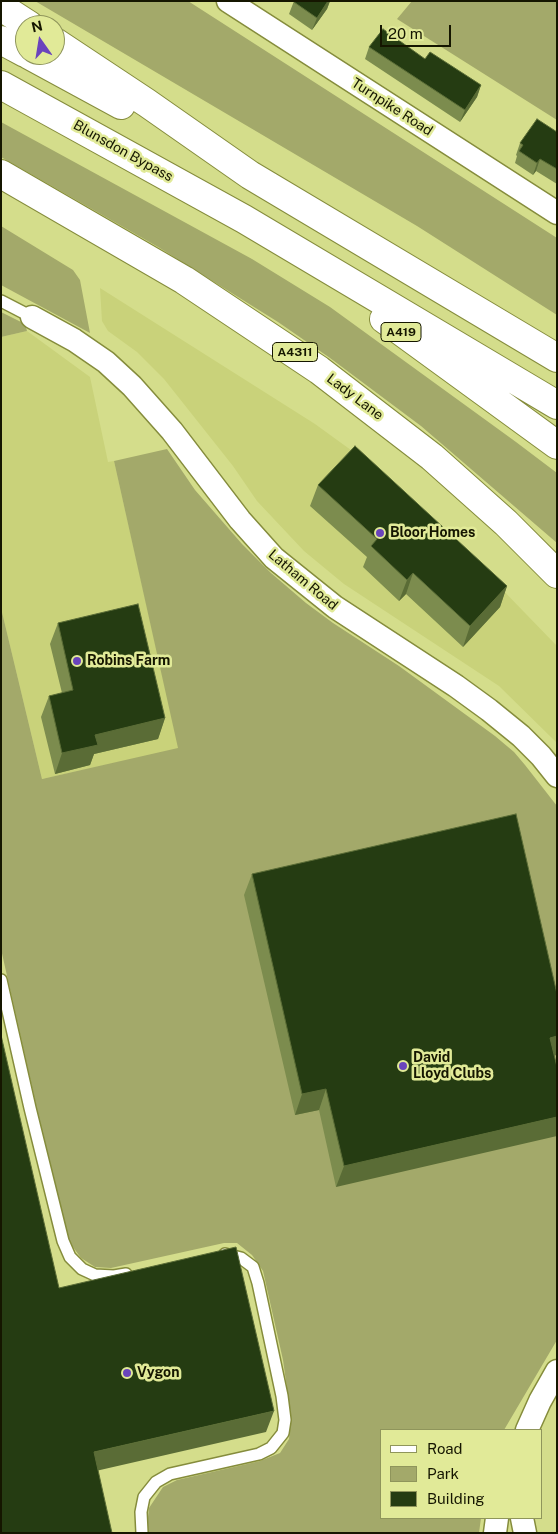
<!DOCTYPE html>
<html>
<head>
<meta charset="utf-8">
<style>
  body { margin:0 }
  #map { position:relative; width:558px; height:1534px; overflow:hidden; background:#d4dd8b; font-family:"Public Sans",sans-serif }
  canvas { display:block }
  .frame { position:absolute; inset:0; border:2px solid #151600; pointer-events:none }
  .legend { position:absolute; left:380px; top:1429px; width:162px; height:90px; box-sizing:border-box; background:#e1ea98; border:1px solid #8f955b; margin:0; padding:6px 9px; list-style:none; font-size:15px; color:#151600 }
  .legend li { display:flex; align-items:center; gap:10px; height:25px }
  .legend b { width:25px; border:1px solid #8f955b }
  .north { position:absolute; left:15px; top:15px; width:50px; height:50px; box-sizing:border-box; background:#e1ea98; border:1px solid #8f955b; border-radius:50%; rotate:347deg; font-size:14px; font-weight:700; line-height:20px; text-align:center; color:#151600 }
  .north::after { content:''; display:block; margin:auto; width:18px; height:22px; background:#6a44bc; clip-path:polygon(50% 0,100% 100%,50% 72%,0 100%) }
  .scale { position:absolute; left:380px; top:25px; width:71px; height:22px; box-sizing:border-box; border:2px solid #151600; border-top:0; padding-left:6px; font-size:15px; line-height:18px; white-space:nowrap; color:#151600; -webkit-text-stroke:4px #e1ea98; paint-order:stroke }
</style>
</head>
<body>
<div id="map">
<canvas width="558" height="1534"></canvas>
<div class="frame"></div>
<ul class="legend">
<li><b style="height:6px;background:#fff"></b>Road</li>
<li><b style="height:14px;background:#a3a96a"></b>Park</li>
<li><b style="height:14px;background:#253c12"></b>Building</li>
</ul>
<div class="north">N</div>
<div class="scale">20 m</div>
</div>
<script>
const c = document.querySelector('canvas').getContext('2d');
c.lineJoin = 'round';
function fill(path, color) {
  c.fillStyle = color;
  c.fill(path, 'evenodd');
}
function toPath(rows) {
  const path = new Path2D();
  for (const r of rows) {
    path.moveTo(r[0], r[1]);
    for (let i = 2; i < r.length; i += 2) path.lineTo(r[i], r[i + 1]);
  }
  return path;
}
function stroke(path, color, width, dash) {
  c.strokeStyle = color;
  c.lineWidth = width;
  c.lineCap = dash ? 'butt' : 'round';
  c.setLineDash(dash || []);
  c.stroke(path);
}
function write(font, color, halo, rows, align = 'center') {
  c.font = font + ' "Public Sans",sans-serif';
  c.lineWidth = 5;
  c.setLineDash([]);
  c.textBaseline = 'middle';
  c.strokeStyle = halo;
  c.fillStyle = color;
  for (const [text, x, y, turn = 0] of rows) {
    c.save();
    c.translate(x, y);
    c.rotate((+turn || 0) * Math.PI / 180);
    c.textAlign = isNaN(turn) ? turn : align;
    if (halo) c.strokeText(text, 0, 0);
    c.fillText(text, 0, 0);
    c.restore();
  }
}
fill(toPath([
  [100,288,315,424,373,466,463,549,557,646,557,743,499,686,344,584,304,551,257,501,233,466,164,379,137,352,108,331,102,321],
  [27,331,90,377,108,462,114,461,179,749,42,779,1,608,1,337]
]), '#c9d27a');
fill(toPath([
  [35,1,188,1,557,238,557,315,417,226],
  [412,1,557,1,557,120,397,19],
  [1,122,252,259,330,307,516,442,557,473,557,543,421,426,330,358,278,322,158,247,1,157],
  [1,226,73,270,80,280,90,333,1,285],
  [1,312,25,324,27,331,1,337],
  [167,449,195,490,242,544,271,573,306,603,333,623,399,666,495,736,514,752,525,765,557,806,557,1340,504,1430,382,1430,382,1518,481,1518,479,1533,148,1533,147,1526,149,1508,163,1487,177,1480,260,1461,280,1453,289,1439,291,1417,283,1360,263,1271,252,1255,237,1243,224,1243,111,1268,95,1267,81,1258,70,1243,62,1221,1,949,1,608,42,779,178,748,114,461]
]), '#a3a96a');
const lane = toPath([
  [1,301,32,317],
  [1,980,30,1108,63,1241,70,1257,82,1269,95,1275,114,1276,126,1274],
  [142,1533,141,1512,144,1497,156,1482,170,1474,259,1454,271,1448,283,1433,285,1420,282,1396,258,1283,253,1267,241,1258,225,1254]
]);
const street = toPath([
  [228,1,557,213],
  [32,317,74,340,106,362,132,386,172,431,240,520,274,558,335,607,456,686,489,710,521,736,541,756,557,776],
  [527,1430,540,1401,557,1371],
  [522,1518,525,1533],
  [495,1533,497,1518]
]);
const primary = toPath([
  [1,174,184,280,319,370,432,457,506,523,557,574]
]);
const highway = toPath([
  [1,7,29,25],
  [1,40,25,53],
  [55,42,147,103,250,175,557,358],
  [29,55,121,105],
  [1,85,244,219,557,405],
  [384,319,557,445]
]);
stroke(lane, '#858c3c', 14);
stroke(street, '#858c3c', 25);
stroke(primary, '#858c3c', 30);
stroke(highway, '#858c3c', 30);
stroke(lane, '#fff', 11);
stroke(street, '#fff', 22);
stroke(primary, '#fff', 28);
stroke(highway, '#fff', 28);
fill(toPath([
  [294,1,330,1,327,9,312,30,289,14],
  [369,47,481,85,477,97,460,122,365,59],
  [557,132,557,184,536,171,533,175,515,163,517,156,516,155,520,143],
  [318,485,507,586,500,607,463,647,406,594,399,601,363,567,367,557,310,506],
  [58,623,165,718,158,739,94,754,90,765,55,774,41,717,49,696,62,693,50,644],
  [252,874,554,1056,336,1187,319,1110,295,1115,244,895]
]), '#7c8c4e');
fill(toPath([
  [328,1,330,1,327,9,312,30,317,18],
  [481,85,477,97,460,122,465,110],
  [540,159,536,171,533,175,537,163],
  [413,573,406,594,399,601,407,580],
  [507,586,500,607,463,647,470,626],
  [165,718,158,739,94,754,90,765,55,774,62,753,95,735],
  [557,1036,557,1055,542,1058,550,1038],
  [326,1089,319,1110,295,1115,302,1094],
  [557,1117,557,1136,336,1187,344,1166],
  [274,1411,266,1432,87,1473,94,1452]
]), '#5a6c36');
const building = toPath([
  [294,1,328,1,317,18,294,2,294,1],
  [383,29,425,59,430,52,481,85,465,110,369,47,383,29],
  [537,119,557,132,557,169,540,159,537,163,519,151,523,145,520,143,537,119],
  [355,446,507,586,470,626,413,573,407,580,371,546,377,539,318,485,355,446],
  [138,604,165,718,95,735,98,745,62,753,49,696,73,690,58,623,138,604],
  [516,814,557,994,557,1036,550,1038,557,1067,557,1117,344,1166,326,1089,302,1094,252,874,516,814],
  [1,1035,59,1288,236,1247,274,1411,94,1452,112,1533,1,1533,1,1035]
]);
fill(building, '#253c12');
stroke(building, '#5a6c36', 1);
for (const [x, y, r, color] of [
  [380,533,5,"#6a44bc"],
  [77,661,5,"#6a44bc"],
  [403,1066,5,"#6a44bc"],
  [127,1373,5,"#6a44bc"]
]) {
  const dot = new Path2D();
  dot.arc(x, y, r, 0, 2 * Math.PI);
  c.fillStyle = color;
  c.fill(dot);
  stroke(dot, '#e1ea98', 2);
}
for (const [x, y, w] of [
  [401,332,40],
  [295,352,45]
]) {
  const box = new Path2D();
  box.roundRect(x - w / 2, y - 9.5, w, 19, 4);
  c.fillStyle = '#e1ea98';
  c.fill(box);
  stroke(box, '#151600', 1);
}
write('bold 12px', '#151600', null, [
  ["A419",401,332],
  ["A4311",295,352]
]);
write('14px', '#151600', '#e1ea98', [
  ["Turnpike Road",392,107,33],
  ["Blunsdon Bypass",123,151,29],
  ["Lady Lane",355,397,37],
  ["Latham Road",303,580,40]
]);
write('bold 14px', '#151600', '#e1ea98', [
  ["Bloor Homes",390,533],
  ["Robins Farm",87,661],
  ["David",413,1058],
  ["Lloyd Clubs",413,1074],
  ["Vygon",137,1373]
], 'left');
</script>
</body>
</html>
